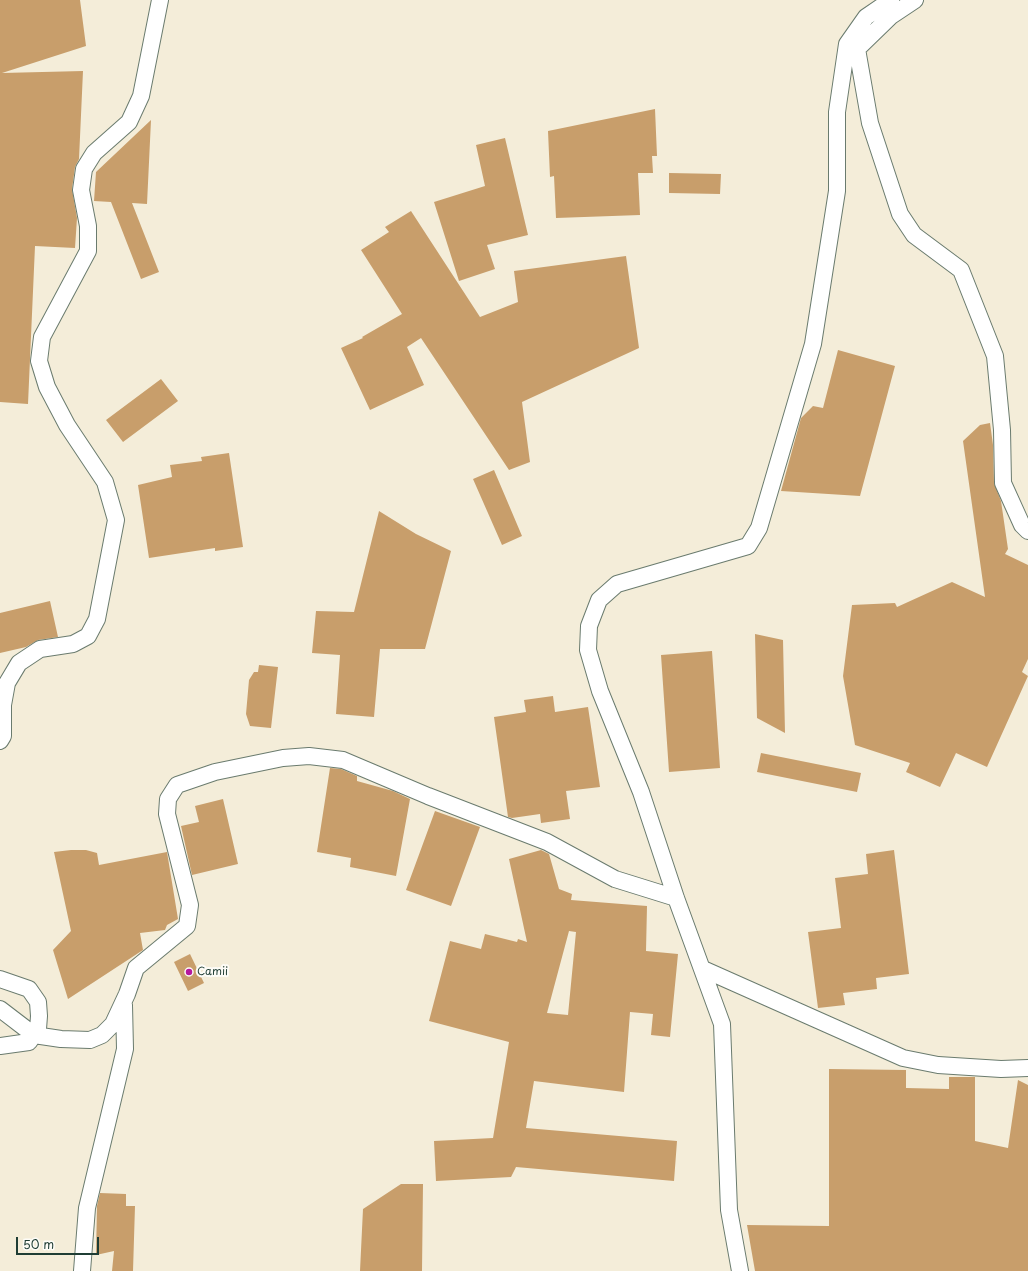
<!DOCTYPE html>
<html>
<head>
<meta charset="utf-8">
<style>
  body { margin:0 }
  #map { position:relative; width:1028px; height:1271px; overflow:hidden; background:#f4edd9; font-family:"Playpen Sans",sans-serif }
  canvas { display:block }
  .scale { position:absolute; left:16px; top:1237px; width:83px; height:18px; box-sizing:border-box; border:2px solid #1f3d34; border-top:0; padding-left:5px; font-size:12px; line-height:14px; white-space:nowrap; color:#1f3d34; -webkit-text-stroke:3px #fdfcf7; paint-order:stroke }
</style>
</head>
<body>
<div id="map">
<canvas width="1028" height="1271"></canvas>
<div class="scale">50 m</div>
</div>
<script>
const c = document.querySelector('canvas').getContext('2d');
c.lineJoin = 'round';
function fill(path, color) {
  c.fillStyle = color;
  c.fill(path, 'evenodd');
}
function toPath(rows) {
  const path = new Path2D();
  for (const r of rows) {
    path.moveTo(r[0], r[1]);
    for (let i = 2; i < r.length; i += 2) path.lineTo(r[i], r[i + 1]);
  }
  return path;
}
function stroke(path, color, width, dash) {
  c.strokeStyle = color;
  c.lineWidth = width;
  c.lineCap = dash ? 'butt' : 'round';
  c.setLineDash(dash || []);
  c.stroke(path);
}
function write(font, color, halo, rows, align = 'center') {
  c.font = font + ' "Playpen Sans",sans-serif';
  c.lineWidth = 4;
  c.setLineDash([]);
  c.textBaseline = 'middle';
  c.strokeStyle = halo;
  c.fillStyle = color;
  for (const [text, x, y, turn = 0] of rows) {
    c.save();
    c.translate(x, y);
    c.rotate((+turn || 0) * Math.PI / 180);
    c.textAlign = isNaN(turn) ? turn : align;
    if (halo) c.strokeText(text, 0, 0);
    c.fillText(text, 0, 0);
    c.restore();
  }
}
fill(toPath([
  [0,0,80,0,86,46,2,73,83,71,79,159,75,167,72,189,77,218,75,248,35,246,28,404,0,402],
  [655,109,657,156,652,156,653,173,638,173,640,215,556,218,554,176,550,177,548,131],
  [151,120,147,204,132,203,159,272,141,279,111,202,94,201,96,172],
  [505,138,528,235,487,245,495,269,459,281,434,202,485,186,476,145],
  [669,173,721,174,720,194,669,193],
  [411,211,480,317,518,302,514,271,626,256,639,348,522,402,530,462,509,470,421,338,407,347,424,385,370,410,341,348,363,338,362,337,402,314,361,250,389,232,385,227],
  [838,350,895,366,860,496,781,491,801,418,813,406,823,408],
  [161,379,178,401,123,442,106,420],
  [990,423,993,445,994,483,1001,501,1008,549,1005,554,1028,565,1028,659,1022,672,1028,676,987,767,956,753,940,787,906,772,910,763,855,745,843,676,852,605,895,603,897,607,952,582,985,597,963,441,980,425],
  [229,453,243,547,215,551,215,548,149,558,138,485,172,477,170,465,202,461,201,457],
  [494,470,522,536,502,545,473,479],
  [379,511,416,534,451,551,425,649,380,649,374,717,336,714,340,655,312,653,316,611,354,612],
  [50,601,58,637,38,640,26,647,0,653,0,613],
  [755,634,783,640,785,733,757,718],
  [712,651,720,768,669,772,661,655],
  [259,665,278,667,271,728,250,726,246,714,249,680,254,672,258,672],
  [553,696,555,712,588,707,600,787,566,791,570,819,541,823,540,814,512,818,508,817,494,717,526,712,524,700],
  [761,753,861,773,857,792,757,772],
  [330,768,341,769,357,776,357,781,393,791,410,799,396,876,350,867,351,858,317,852],
  [223,799,238,864,192,875,181,826,199,822,195,806],
  [435,811,480,827,451,906,406,890],
  [71,850,86,850,97,853,99,865,167,852,178,919,167,925,165,930,140,933,143,950,68,999,53,950,71,931,54,852],
  [541,850,549,854,559,889,572,894,571,900,647,906,646,951,678,954,670,1037,651,1035,653,1014,630,1012,624,1092,534,1081,526,1128,677,1141,674,1181,516,1167,511,1177,436,1181,434,1141,493,1138,509,1042,429,1021,450,941,481,949,485,934,517,942,518,939,527,942,509,859],
  [569,931,576,932,568,1015,547,1013],
  [894,850,909,974,876,978,877,989,843,993,845,1005,818,1008,808,932,841,928,835,878,868,874,866,854],
  [190,954,204,983,188,991,174,962],
  [829,1069,906,1070,906,1088,949,1089,949,1077,975,1077,975,1141,1008,1148,1018,1080,1028,1085,1028,1271,755,1271,747,1225,829,1226],
  [401,1184,423,1184,422,1271,360,1271,363,1209],
  [100,1193,126,1194,126,1206,135,1206,133,1271,112,1271,114,1251,96,1255,97,1206]
]), '#c89e6b');
const minor = toPath([
  [915,0,891,16,857,49,870,123,900,214,914,235,961,270,995,356,1002,430,1003,483,1022,525,1028,531],
  [0,741,3,736,3,705,7,683,19,663,40,649,73,644,88,636,97,619,116,520,105,482,67,425,47,387,39,361,42,337,88,251,88,226,81,190,84,169,94,153,129,122,141,96,160,0],
  [703,969,903,1058,938,1065,1001,1069,1028,1068],
  [0,979,29,989,38,1002,39,1016,38,1029,29,1042,0,1046],
  [0,1009,34,1035,61,1039,90,1040,102,1035,113,1024,127,994,136,968,187,926,190,905,167,814,168,799,177,785,215,772,283,758,309,756,343,760,428,796,547,842,615,879,676,898],
  [82,1271,87,1208,125,1049,124,1005],
  [740,1271,729,1210,722,1024,676,898,641,792,600,691,588,650,589,626,599,600,617,584,748,546,759,528,813,344,837,191,837,112,847,44,866,17,891,0]
]);
stroke(minor, '#6a7b6e', 18);
stroke(minor, '#fff', 16);
for (const [x, y, r, color] of [
  [189,972,4,"#b5179e"]
]) {
  const dot = new Path2D();
  dot.arc(x, y, r, 0, 2 * Math.PI);
  c.fillStyle = color;
  c.fill(dot);
  stroke(dot, '#fdfcf7', 1.5);
}
write('11px', '#1f3d34', '#fdfcf7', [
  ["Camii",197,972]
], 'left');
</script>
</body>
</html>
